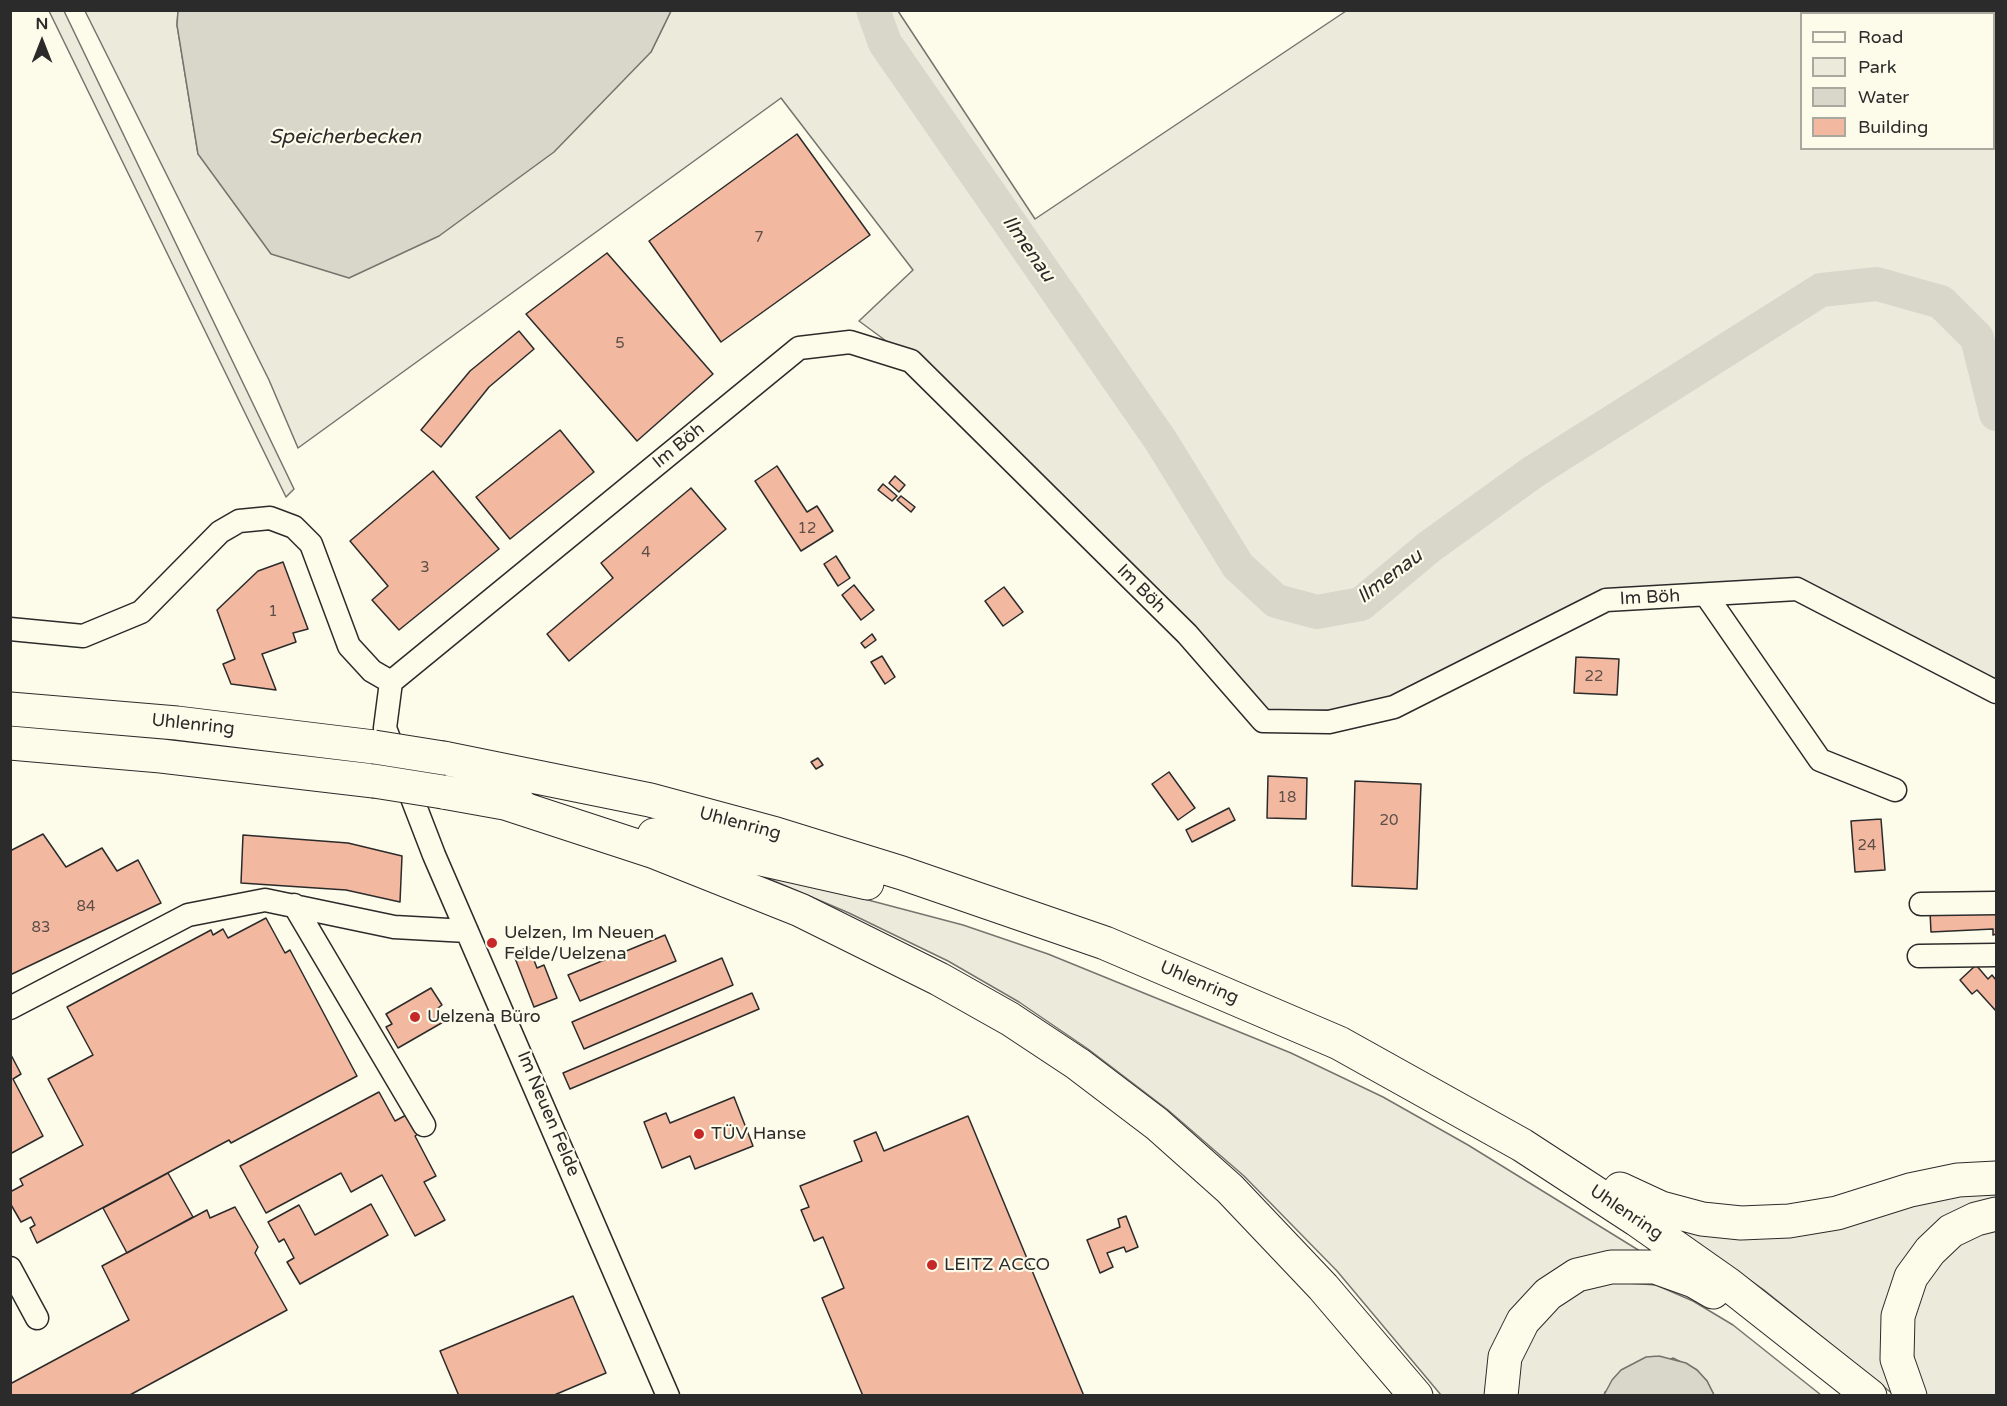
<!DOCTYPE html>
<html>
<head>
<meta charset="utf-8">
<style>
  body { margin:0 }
  #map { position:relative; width:2007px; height:1406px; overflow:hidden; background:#fdfbea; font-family:"Varela Round",sans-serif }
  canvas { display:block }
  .frame { position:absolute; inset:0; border:12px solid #2b2b2b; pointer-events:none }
  .legend { position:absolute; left:1800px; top:12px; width:195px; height:138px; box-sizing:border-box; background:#fdfbea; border:2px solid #a9a89e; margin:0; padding:8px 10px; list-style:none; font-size:18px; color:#2b2b2b }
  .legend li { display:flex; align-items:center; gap:12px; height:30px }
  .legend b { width:30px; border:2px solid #a9a89e }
  .north { position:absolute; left:12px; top:12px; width:60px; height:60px; -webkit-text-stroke:4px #fdfbea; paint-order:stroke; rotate:0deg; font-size:16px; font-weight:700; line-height:24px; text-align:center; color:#2b2b2b }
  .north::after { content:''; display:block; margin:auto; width:21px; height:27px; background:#2b2b2b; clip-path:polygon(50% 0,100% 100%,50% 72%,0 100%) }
</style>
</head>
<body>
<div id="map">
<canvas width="2007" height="1406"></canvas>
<div class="frame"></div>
<ul class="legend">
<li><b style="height:8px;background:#fdfbea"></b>Road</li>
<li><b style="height:16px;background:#ecebdb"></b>Park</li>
<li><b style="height:16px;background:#d8d7c9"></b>Water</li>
<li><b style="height:16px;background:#f2b8a0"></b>Building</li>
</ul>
<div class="north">N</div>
</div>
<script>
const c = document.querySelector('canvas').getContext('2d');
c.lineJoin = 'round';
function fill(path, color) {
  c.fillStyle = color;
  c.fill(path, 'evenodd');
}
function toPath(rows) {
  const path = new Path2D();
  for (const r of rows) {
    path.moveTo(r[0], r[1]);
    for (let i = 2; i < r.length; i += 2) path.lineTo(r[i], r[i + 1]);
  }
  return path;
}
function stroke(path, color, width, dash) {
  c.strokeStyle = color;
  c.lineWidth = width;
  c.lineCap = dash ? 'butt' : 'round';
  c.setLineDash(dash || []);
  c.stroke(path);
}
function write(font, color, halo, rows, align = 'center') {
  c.font = font + ' "Varela Round",sans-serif';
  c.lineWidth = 4.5;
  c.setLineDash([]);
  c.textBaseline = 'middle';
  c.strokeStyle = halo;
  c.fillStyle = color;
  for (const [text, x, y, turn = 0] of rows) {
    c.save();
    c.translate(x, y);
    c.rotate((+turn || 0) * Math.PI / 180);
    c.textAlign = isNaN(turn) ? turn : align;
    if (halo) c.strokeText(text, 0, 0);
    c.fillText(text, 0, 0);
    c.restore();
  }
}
const green = toPath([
  [49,11,64,11,294,489,286,497,49,11],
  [85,11,178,11,177,25,198,154,651,52,671,11,898,11,1035,219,1346,11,1996,11,1996,684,1794,582,1604,595,1395,697,1331,710,1268,712,931,374,859,321,913,270,781,98,298,448,269,380,85,11],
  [1802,14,1994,14,1994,148,1802,148,1802,14],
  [739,866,963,925,1048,954,1291,1053,1383,1097,1468,1145,1648,1256,1573,1268,1492,1395,1441,1395,1337,1271,1244,1176,1168,1110,1088,1049,1019,1002,948,961,849,913,739,866],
  [1996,1188,1996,1205,1936,1232,1894,1395,1764,1290,1676,1228,1996,1188],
  [1996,1225,1996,1395,1921,1395,1906,1316,1938,1256,1996,1225],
  [1613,1282,1656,1285,1693,1301,1733,1325,1821,1395,1714,1395,1707,1381,1697,1370,1673,1358,1605,1392,1604,1395,1512,1396,1515,1360,1534,1327,1555,1305,1584,1290,1613,1282]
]);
fill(green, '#ecebdb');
stroke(green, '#74746e', 1.5);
const water = toPath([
  [178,11,671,10,671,11,651,52,554,152,439,236,349,278,271,254,198,154,177,25,178,11],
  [1659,1356,1686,1363,1697,1370,1707,1381,1714,1395,1604,1395,1612,1380,1621,1370,1646,1357,1659,1356]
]);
fill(water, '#d8d7c9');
stroke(water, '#74746e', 1.5);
stroke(toPath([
  [873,10,885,43,1161,441,1238,566,1276,601,1317,612,1361,604,1429,547,1533,472,1821,290,1877,284,1941,302,1977,338,1996,414]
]), '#d8d7c9', 34);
const building = toPath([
  [797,134,870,235,721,342,649,241,797,134],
  [607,253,713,374,637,441,526,314,607,253],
  [519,331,534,349,489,387,441,447,421,430,470,371,519,331],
  [560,430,594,472,510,539,476,497,560,430],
  [777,466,807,512,817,506,833,531,801,551,755,481,777,466],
  [433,471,499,549,399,630,372,600,388,586,350,541,433,471],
  [895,476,905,485,899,492,889,483,895,476],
  [883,484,897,496,892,501,878,490,883,484],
  [691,488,726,529,569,661,547,634,613,578,601,563,691,488],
  [901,496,915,507,911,512,897,500,901,496],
  [836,556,850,578,838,586,824,564,836,556],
  [283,562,308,629,293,633,296,642,262,654,276,690,231,684,223,664,235,659,217,610,258,571,283,562],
  [854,585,874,610,861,620,842,595,854,585],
  [1004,587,1023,612,1003,626,985,601,1004,587],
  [872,634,876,640,865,648,861,643,872,634],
  [882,656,895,677,885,684,871,662,882,656],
  [1576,657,1619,659,1617,695,1574,693,1576,657],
  [818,758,823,765,816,769,811,762,818,758],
  [1169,772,1195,808,1178,820,1152,784,1169,772],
  [1268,776,1307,778,1306,819,1267,818,1268,776],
  [1355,781,1421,784,1417,889,1352,886,1355,781],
  [1229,808,1235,820,1192,842,1186,830,1229,808],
  [1881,819,1885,870,1855,872,1851,821,1881,819],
  [43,834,66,867,102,848,117,871,138,860,161,903,10,975,10,851,43,834],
  [243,835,348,843,402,856,400,902,346,890,241,883,243,835],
  [1930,912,1996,914,1996,934,1993,935,1993,929,1931,932,1930,912],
  [266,918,285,953,290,950,357,1076,231,1143,229,1140,37,1243,30,1228,35,1225,31,1217,21,1222,10,1203,10,1192,23,1185,20,1179,83,1145,48,1079,93,1055,67,1007,211,930,213,935,223,929,228,938,266,918],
  [665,935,676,961,580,1001,568,975,665,935],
  [529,947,537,968,544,965,557,998,534,1007,513,953,529,947],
  [722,958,733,985,584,1049,572,1022,722,958],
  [1976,965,1988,979,1992,975,1996,980,1996,1011,1977,990,1972,994,1960,980,1976,965],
  [431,988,442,1005,438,1008,445,1021,398,1048,386,1027,392,1024,386,1014,431,988],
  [752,993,759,1009,570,1089,563,1073,752,993],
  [10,1053,21,1074,13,1079,43,1136,10,1154,10,1053],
  [379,1092,395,1121,408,1114,418,1134,415,1136,436,1176,424,1182,445,1220,415,1236,382,1175,351,1192,341,1173,266,1213,240,1166,379,1092],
  [734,1097,753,1146,695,1169,690,1156,662,1168,644,1122,666,1113,670,1123,734,1097],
  [968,1116,1084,1396,863,1396,822,1298,844,1288,823,1237,814,1241,801,1210,809,1207,800,1186,862,1161,854,1141,876,1132,884,1151,968,1116],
  [168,1173,193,1217,127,1253,103,1208,168,1173],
  [371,1204,388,1235,300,1284,287,1262,294,1258,284,1239,279,1242,268,1222,299,1205,315,1235,371,1204],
  [235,1207,258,1247,255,1253,287,1310,128,1396,10,1396,10,1384,129,1320,102,1266,207,1210,210,1218,235,1207],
  [1126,1216,1138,1247,1126,1252,1124,1247,1107,1253,1113,1267,1100,1273,1087,1240,1120,1227,1118,1219,1126,1216],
  [573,1296,606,1373,552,1396,459,1396,440,1351,573,1296]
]);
fill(building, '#f2b8a0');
stroke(building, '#2b2b2b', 1.5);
const minor = toPath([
  [1706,595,1820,760,1895,790],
  [10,629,83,636,141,612,220,532,239,521,270,518,294,527,311,544,349,646,372,671,391,682,385,728,434,855,668,1396],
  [391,682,799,348,850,342,911,361,1187,634,1263,721,1329,722,1394,707,1606,600,1797,589,1996,692],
  [1921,904,1996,903],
  [294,905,424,1125],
  [1919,956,1996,955],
  [10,1008,188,915,265,900,394,927,467,931],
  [10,1268,37,1318]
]);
const highway = toPath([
  [10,709,177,723,374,747],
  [10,743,161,756,374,781],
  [443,758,650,800,776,834,902,873,1105,943,1339,1043,1522,1145,1637,1220,1728,1284,1870,1396],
  [443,792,521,806],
  [499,801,652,851,800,910,939,979,1010,1019,1078,1064,1157,1124,1230,1189,1323,1287,1416,1396],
  [654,835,867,883],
  [1620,1189,1661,1208,1702,1219,1741,1223,1789,1221,1837,1213,1910,1190,1958,1180,1996,1178],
  [1501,1396,1505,1357,1523,1321,1548,1294,1577,1275,1611,1267,1655,1267,1694,1281,1713,1292],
  [1910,1396,1897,1359,1898,1316,1911,1277,1930,1251,1951,1231,1976,1219,1996,1214]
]);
stroke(minor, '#2b2b2b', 25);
stroke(highway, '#2b2b2b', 35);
stroke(minor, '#fdfbea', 22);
stroke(highway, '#fdfbea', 33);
const highwayBridge = toPath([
  [374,747,443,758],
  [374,781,443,792]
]);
stroke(highwayBridge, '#2b2b2b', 35, []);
stroke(highwayBridge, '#fdfbea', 33);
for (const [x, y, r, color] of [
  [492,943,6,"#c62828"],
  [415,1017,6,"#c62828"],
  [699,1134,6,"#c62828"],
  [932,1265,6,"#c62828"]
]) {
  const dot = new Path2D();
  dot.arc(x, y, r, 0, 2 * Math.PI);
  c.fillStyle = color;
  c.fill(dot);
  stroke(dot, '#fdfbea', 2);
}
write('15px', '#5d4e48', null, [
  ["7",759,238],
  ["5",620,344],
  ["12",807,529],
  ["4",646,553],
  ["3",425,568],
  ["1",273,612],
  ["22",1594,677],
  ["18",1287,798],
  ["20",1389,821],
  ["24",1867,846],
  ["84",86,907],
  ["83",41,928]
]);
write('18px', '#2b2b2b', '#fdfbea', [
  ["Im Böh",679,446,-39],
  ["Im Böh",1141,589,45],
  ["Im Böh",1650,598,-3],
  ["Uhlenring",193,725,6],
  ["Uhlenring",740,824,15],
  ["Uhlenring",1199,983,23],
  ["Im Neuen Felde",548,1114,67],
  ["Uhlenring",1626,1213,34]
]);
write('18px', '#2b2b2b', '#fdfbea', [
  ["Uelzen, Im Neuen",504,933],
  ["Felde/Uelzena",504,954],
  ["Uelzena Büro",427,1017],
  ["TÜV Hanse",711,1134],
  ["LEITZ ACCO",944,1265]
], 'left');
write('italic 20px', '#2b2b2b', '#fdfbea', [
  ["Speicherbecken",345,138],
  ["Ilmenau",1028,249,55],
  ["Ilmenau",1390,577,-37]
]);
</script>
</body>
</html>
